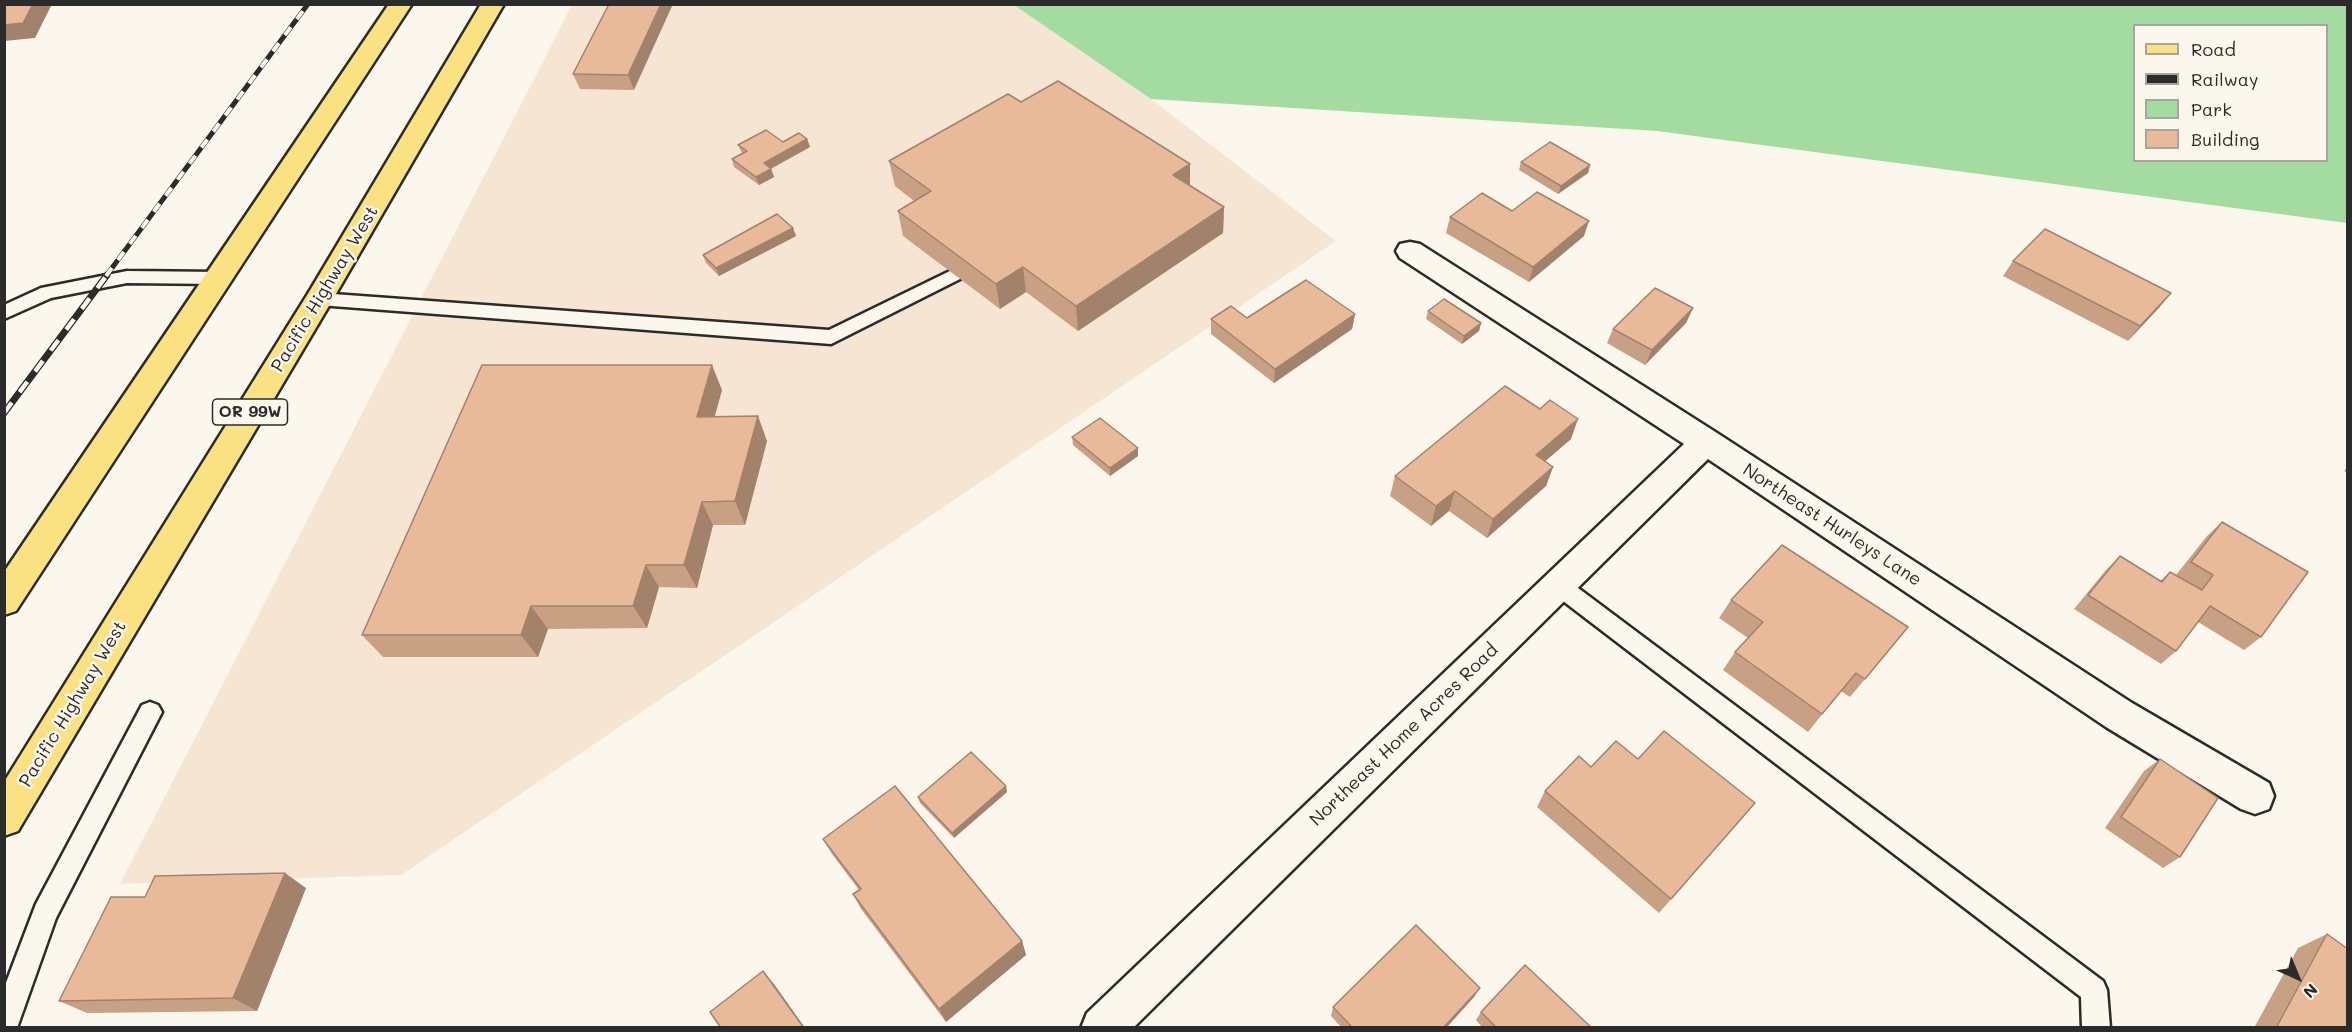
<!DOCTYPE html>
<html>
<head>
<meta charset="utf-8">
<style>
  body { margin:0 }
  #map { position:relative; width:2352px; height:1032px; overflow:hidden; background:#fbf7ec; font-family:Mali,sans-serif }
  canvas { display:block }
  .frame { position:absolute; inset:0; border:6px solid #2b2b2b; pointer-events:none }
  .legend { position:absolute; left:2133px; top:24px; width:195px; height:138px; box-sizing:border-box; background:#fbf7ec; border:2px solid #a8a59f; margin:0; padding:8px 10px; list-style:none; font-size:18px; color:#2b2b2b }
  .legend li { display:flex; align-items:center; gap:12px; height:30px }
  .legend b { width:30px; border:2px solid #a8a59f }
  .north { position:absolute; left:2268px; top:948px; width:60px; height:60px; -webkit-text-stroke:4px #fbf7ec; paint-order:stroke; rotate:136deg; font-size:16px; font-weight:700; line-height:24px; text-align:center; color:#2b2b2b }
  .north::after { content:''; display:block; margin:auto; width:21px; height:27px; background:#2b2b2b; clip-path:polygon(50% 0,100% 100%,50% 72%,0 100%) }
</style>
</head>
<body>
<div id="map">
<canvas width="2352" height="1032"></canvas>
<div class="frame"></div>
<ul class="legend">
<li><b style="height:8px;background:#fae181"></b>Road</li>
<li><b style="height:8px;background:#2b2b2b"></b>Railway</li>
<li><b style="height:16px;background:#a3dba0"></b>Park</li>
<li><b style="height:16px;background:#e9ba9a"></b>Building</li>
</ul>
<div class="north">N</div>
</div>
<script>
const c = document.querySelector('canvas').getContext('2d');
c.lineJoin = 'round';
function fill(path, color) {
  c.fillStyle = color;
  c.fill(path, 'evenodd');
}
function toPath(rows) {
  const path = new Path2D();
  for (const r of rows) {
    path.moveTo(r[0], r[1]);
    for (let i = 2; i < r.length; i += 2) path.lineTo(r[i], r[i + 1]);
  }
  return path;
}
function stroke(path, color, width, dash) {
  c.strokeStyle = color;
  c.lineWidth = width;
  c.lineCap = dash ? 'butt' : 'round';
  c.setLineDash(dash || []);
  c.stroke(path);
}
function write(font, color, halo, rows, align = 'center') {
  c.font = font + ' Mali,sans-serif';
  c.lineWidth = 5;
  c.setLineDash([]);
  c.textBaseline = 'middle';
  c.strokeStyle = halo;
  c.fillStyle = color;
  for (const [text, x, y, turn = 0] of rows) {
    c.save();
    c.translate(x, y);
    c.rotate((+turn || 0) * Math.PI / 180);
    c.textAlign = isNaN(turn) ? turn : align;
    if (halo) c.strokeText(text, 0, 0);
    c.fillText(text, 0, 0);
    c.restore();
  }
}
fill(toPath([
  [572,5,1014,5,1151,99,1336,241,401,875,120,884]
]), '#f6e5d3');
fill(toPath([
  [1014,5,2347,5,2347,223,1657,131,1151,99],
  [2134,26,2326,26,2326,160,2134,160]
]), '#a3dba0');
const service = toPath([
  [954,269,960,271,963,275,960,279,831,344,319,305,313,304,310,299,313,294,319,293,829,330,954,269],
  [127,271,219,272,225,274,228,278,225,282,219,284,127,283,51,298,4,319,4,305,41,288,127,271],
  [1558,576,1566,579,2103,981,2107,990,2110,1028,2082,1028,2081,997,1550,591,1547,585,1550,579,1558,576],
  [150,702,158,705,162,712,56,918,17,1028,4,1028,4,988,36,904,142,705,150,702]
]);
const minor = toPath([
  [1410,242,1420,244,1717,433,2132,703,2269,783,2274,796,2269,809,2255,814,2241,809,2106,727,1708,459,1133,1028,1081,1028,1087,1013,1684,444,1400,258,1396,251,1400,244,1410,242]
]);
const primary = toPath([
  [389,4,412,4,16,611,4,615,4,572,389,4],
  [481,4,504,4,333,299,18,831,4,836,4,782,309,292,481,4]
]);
stroke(service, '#2b2b2b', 5);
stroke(minor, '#2b2b2b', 5);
stroke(primary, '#2b2b2b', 5);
fill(service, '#fbf7ec');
fill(minor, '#fbf7ec');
fill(primary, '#fae181');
const railFar1 = toPath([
  [106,276,308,4]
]);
const rail = toPath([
  [4,413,107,275]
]);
stroke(railFar1, '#2b2b2b', 5);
stroke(rail, '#2b2b2b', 7);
stroke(railFar1, '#fbf7ec', 4, [10]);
stroke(rail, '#fbf7ec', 4.5, [13]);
fill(toPath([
  [609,4,634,90,580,89,573,74],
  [1021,102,1190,185,1224,207,1223,233,1078,331,1026,292,1000,309,903,236,898,211,914,201,895,186,889,161],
  [807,139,810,147,771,169,774,177,759,185,734,167,732,159,742,153,738,145,783,142],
  [1521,162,1590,165,1588,173,1558,194,1519,170],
  [1512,211,1584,236,1529,282,1446,233,1450,217],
  [793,228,796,236,719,276,706,263,703,255],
  [2013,261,2171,293,2128,341,2003,276],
  [1693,308,1686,323,1645,365,1607,343,1613,329],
  [1428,311,1481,323,1479,331,1462,344,1426,319],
  [1355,314,1352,329,1274,383,1211,334,1211,319],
  [722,390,714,416,767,441,745,525,713,525,697,588,659,587,647,628,548,629,538,657,383,657,362,635],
  [1072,437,1138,448,1138,456,1110,476,1073,445],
  [1571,439,1545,461,1553,467,1546,486,1487,538,1449,511,1431,526,1390,496,1395,476],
  [2348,466,2348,473,2344,471],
  [2222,522,2261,637,2244,650,2198,622,2176,651,2161,664,2074,609,2106,570,2120,556,2160,581,2170,572,2176,575,2207,536],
  [1782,545,1865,679,1850,697,1841,691,1808,732,1723,670,1735,652,1748,638,1719,618,1731,600],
  [1638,759,1741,819,1659,913,1537,807,1545,791,1591,767],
  [2160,759,2180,857,2163,868,2105,828,2144,771],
  [1006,786,1007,792,954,838,920,803,918,797],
  [823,839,1022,941,1026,955,946,1022,861,909,853,894,859,890,832,854],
  [306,888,257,1011,87,1013,59,1001,145,897],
  [2327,934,2348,1028,2254,1028,2298,948],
  [1474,997,1446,1028,1342,1028,1331,1016,1333,1007],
  [1481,1012,1592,1028,1483,1028,1476,1020]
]), '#c8a084');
fill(toPath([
  [33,4,52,4,35,38,4,41,4,25],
  [661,4,673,4,634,90,628,75],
  [807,139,810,147,766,171,764,163],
  [1190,164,1190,190,1173,175],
  [1590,165,1588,173,1558,194,1561,186],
  [771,169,774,177,759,185,756,177],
  [1224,207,1223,233,1078,331,1076,306],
  [1589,221,1584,236,1529,282,1533,267],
  [793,228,796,236,719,276,716,268],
  [1023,267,1026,292,1000,309,996,284],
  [2171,293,2159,308,2128,341,2140,326],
  [1693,308,1686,323,1645,365,1652,350],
  [1355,314,1352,329,1274,383,1275,369],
  [1481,323,1479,331,1462,344,1464,336],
  [712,365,722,390,708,441,697,417],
  [758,416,767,441,745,525,735,501],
  [1578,419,1571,439,1529,475,1536,455],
  [1138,448,1138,456,1110,476,1110,468],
  [1553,467,1546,486,1487,538,1493,519],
  [1455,491,1449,511,1431,526,1436,506],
  [702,502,713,525,697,588,684,565],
  [646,565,659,587,647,628,633,606],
  [531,606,548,629,538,657,521,635],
  [1006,786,1007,792,954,838,952,833],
  [285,873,306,888,257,1011,233,998],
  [1022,941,1026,955,946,1022,939,1009],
  [763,971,774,984,805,1028,804,1028],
  [1480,988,1474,997,1446,1028,1443,1028]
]), '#a3826c');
const building = toPath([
  [4,4,33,4,23,23,4,25,4,4],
  [609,4,661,4,628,75,573,74,609,4],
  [1058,81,1190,164,1173,175,1224,207,1076,306,1023,267,996,284,898,211,931,191,889,161,1008,94,1021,102,1058,81],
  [766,130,783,142,799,133,807,139,764,163,771,169,756,177,732,159,747,151,738,145,766,130],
  [1550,142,1590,165,1561,186,1521,162,1550,142],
  [1537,192,1589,221,1533,267,1450,217,1482,193,1512,211,1537,192],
  [777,214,793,228,716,268,703,255,777,214],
  [2045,229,2171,293,2140,326,2013,261,2045,229],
  [1306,280,1355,314,1275,369,1211,319,1231,306,1247,318,1306,280],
  [1655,288,1693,308,1652,350,1613,329,1655,288],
  [1444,299,1481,323,1464,336,1428,311,1444,299],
  [482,365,712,365,697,417,758,416,735,501,702,502,684,565,646,565,633,606,531,606,521,635,362,635,482,365],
  [1505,386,1540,409,1550,400,1578,419,1536,455,1553,467,1493,519,1455,491,1436,506,1395,476,1505,386],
  [1100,418,1138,448,1110,468,1072,437,1100,418],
  [2222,522,2308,572,2261,637,2210,606,2176,651,2088,595,2120,556,2162,582,2170,572,2202,590,2213,575,2191,562,2222,522],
  [1782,545,1908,627,1865,679,1856,673,1822,714,1735,652,1763,622,1731,600,1782,545],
  [1664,731,1755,803,1671,899,1545,791,1579,756,1591,767,1616,741,1638,759,1664,731],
  [971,752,1006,786,952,833,918,797,971,752],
  [2160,759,2218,798,2180,857,2121,817,2160,759],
  [895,786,1022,941,939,1009,853,894,861,889,823,839,895,786],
  [285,873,233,998,59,1001,111,897,145,897,155,876,285,873],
  [1416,925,1480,988,1443,1028,1353,1028,1333,1007,1416,925],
  [2327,934,2348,949,2348,1028,2276,1028,2327,934],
  [1525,965,1592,1028,1497,1028,1481,1012,1525,965],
  [763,971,804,1028,721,1028,710,1012,763,971]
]);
fill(building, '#e9ba9a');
stroke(building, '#a3826c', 1.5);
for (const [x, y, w] of [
  [250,412,75]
]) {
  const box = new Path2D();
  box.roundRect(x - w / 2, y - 13, w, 26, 4.5);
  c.fillStyle = '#fbf7ec';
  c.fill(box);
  stroke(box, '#2b2b2b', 1.5);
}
write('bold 16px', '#2b2b2b', null, [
  ["OR 99W",250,412]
]);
write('18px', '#2b2b2b', '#fbf7ec', [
  ["Pacific Highway West",325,289,-59],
  ["Northeast Hurleys Lane",1832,525,33],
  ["Pacific Highway West",73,704,-59],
  ["Northeast Home Acres Road",1404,735,-44]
]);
</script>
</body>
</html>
